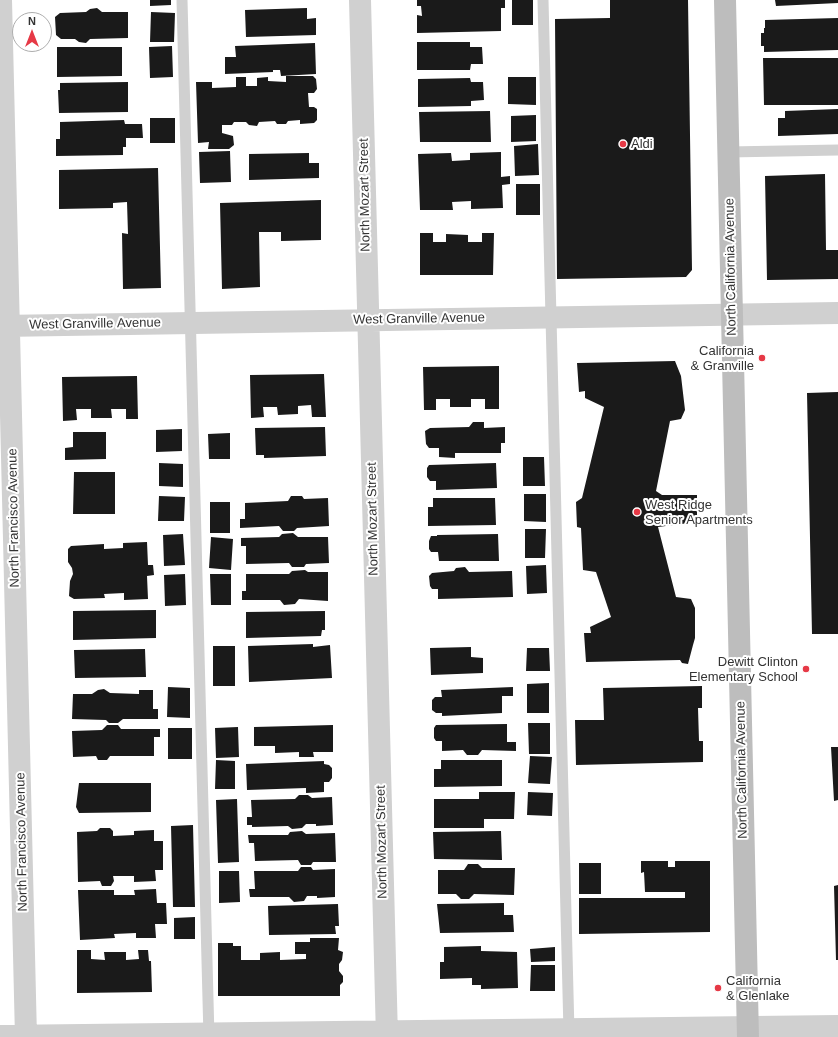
<!DOCTYPE html>
<html>
<head>
<meta charset="utf-8">
<style>
  body { margin:0 }
  #map { position:relative; width:838px; height:1037px; overflow:hidden; background:#fff; font-family:Helvetica,sans-serif }
  canvas { display:block }
  .north { position:absolute; left:12px; top:12px; width:40px; height:40px; box-sizing:border-box; background:#fff; border:1px solid #adadad; border-radius:50%; rotate:0deg; font-size:11px; font-weight:700; line-height:16px; text-align:center; color:#333 }
  .north::after { content:''; display:block; margin:auto; width:14px; height:18px; background:#e63946; clip-path:polygon(50% 0,100% 100%,50% 72%,0 100%) }
</style>
</head>
<body>
<div id="map">
<canvas width="838" height="1037"></canvas>
<div class="north">N</div>
</div>
<script>
const c = document.querySelector('canvas').getContext('2d');
c.lineJoin = 'round';
function fill(path, color) {
  c.fillStyle = color;
  c.fill(path, 'evenodd');
}
function toPath(rows) {
  const path = new Path2D();
  for (const r of rows) {
    path.moveTo(r[0], r[1]);
    for (let i = 2; i < r.length; i += 2) path.lineTo(r[i], r[i + 1]);
  }
  return path;
}
function stroke(path, color, width, dash) {
  c.strokeStyle = color;
  c.lineWidth = width;
  c.lineCap = dash ? 'butt' : 'round';
  c.setLineDash(dash || []);
  c.stroke(path);
}
function write(font, color, halo, rows, align = 'center') {
  c.font = font + ' Helvetica,sans-serif';
  c.lineWidth = 4;
  c.setLineDash([]);
  c.textBaseline = 'middle';
  c.strokeStyle = halo;
  c.fillStyle = color;
  for (const [text, x, y, turn = 0] of rows) {
    c.save();
    c.translate(x, y);
    c.rotate((+turn || 0) * Math.PI / 180);
    c.textAlign = isNaN(turn) ? turn : align;
    if (halo) c.strokeText(text, 0, 0);
    c.fillText(text, 0, 0);
    c.restore();
  }
}
fill(toPath([
  [150,0,171,0,171,5,150,6],
  [417,0,505,0,505,8,501,8,501,31,417,33,417,15,422,16,421,6,417,6],
  [512,0,533,0,533,25,512,25],
  [610,0,688,0,692,270,686,277,557,279,555,19,610,18],
  [775,0,838,0,838,3,776,6],
  [97,8,102,12,128,12,128,38,90,39,86,43,79,42,75,39,61,39,56,35,55,17,60,13,86,12,90,9],
  [307,8,307,19,316,18,316,35,246,37,245,10],
  [151,12,175,13,174,42,150,42],
  [838,18,838,50,764,52,764,46,761,46,761,33,764,33,764,28,765,28,765,20],
  [417,42,470,42,470,47,482,47,483,64,471,64,470,70,417,70],
  [315,43,316,74,281,76,280,70,273,70,273,72,225,74,225,57,236,57,235,46],
  [172,46,173,77,150,78,149,47],
  [57,47,122,47,122,76,57,77],
  [763,58,838,58,838,105,764,105],
  [286,76,313,76,316,79,317,89,314,93,308,93,309,107,314,107,317,109,317,120,314,123,300,124,300,120,288,121,286,124,277,124,275,121,259,122,257,126,249,125,246,122,234,122,232,125,222,125,222,133,233,136,234,145,229,149,208,149,209,142,198,143,196,82,212,82,212,88,236,87,236,77,246,77,246,86,257,86,257,78,268,77,268,81,286,82],
  [508,77,536,77,536,105,508,104],
  [470,78,471,82,483,82,484,100,471,101,471,106,418,107,418,79],
  [128,82,128,112,59,113,58,90,60,90,60,83],
  [838,109,838,134,778,136,778,118,785,118,785,111],
  [490,111,491,142,420,142,419,112],
  [536,115,536,141,511,142,511,116],
  [150,118,175,118,175,143,150,143],
  [124,120,125,124,142,124,143,138,126,138,126,147,123,147,123,155,56,156,56,139,60,139,60,122],
  [538,144,539,175,515,176,514,146],
  [230,151,231,182,200,183,199,152],
  [501,152,501,177,510,176,510,184,502,185,503,208,471,209,471,201,452,202,453,210,420,210,418,154,451,153,452,161,470,160,470,153],
  [309,153,309,163,319,163,319,178,249,180,249,154],
  [158,168,161,288,123,289,122,233,128,234,127,202,113,203,113,208,59,209,59,170],
  [825,174,826,250,838,250,838,279,767,280,765,176],
  [516,184,540,184,540,215,516,215],
  [321,200,321,240,281,241,281,232,259,232,260,287,222,289,220,203],
  [420,233,433,233,433,242,446,242,446,234,468,235,468,242,482,242,482,233,494,233,493,275,420,275],
  [675,361,681,376,685,410,681,419,670,421,656,491,662,495,697,495,697,522,658,527,676,597,691,599,695,608,695,638,693,645,688,664,682,663,680,660,586,662,584,633,591,633,590,627,611,617,596,572,583,570,581,528,577,527,576,502,582,498,604,407,585,398,585,391,579,392,577,363],
  [499,366,499,409,485,409,485,399,471,399,471,407,450,407,450,399,436,399,436,410,424,410,423,367],
  [324,374,326,417,312,417,311,405,298,406,298,414,278,415,277,407,263,407,264,417,251,418,250,375],
  [137,376,138,419,126,419,126,409,111,409,112,418,91,418,91,409,76,409,77,420,63,421,62,377],
  [838,392,838,634,812,634,807,393],
  [473,422,484,422,484,428,505,427,505,443,501,443,501,453,455,453,455,458,439,457,439,448,429,448,426,444,425,431,430,428,469,427],
  [325,427,326,456,264,458,264,455,256,455,255,428],
  [182,429,182,451,156,452,156,430],
  [73,432,106,432,106,459,65,460,65,448,73,447],
  [230,433,230,459,209,459,208,434],
  [523,457,544,457,545,486,523,486],
  [159,463,183,464,183,487,159,486],
  [496,463,497,488,436,490,436,481,430,481,427,477,427,468,429,465],
  [74,472,115,472,115,514,73,514],
  [524,494,546,494,546,522,524,521],
  [159,496,185,497,184,521,158,521],
  [291,496,302,496,304,499,328,498,329,526,297,528,294,531,283,531,279,526,240,528,240,519,245,519,245,503,288,501],
  [433,498,495,498,496,525,428,526,428,507,433,507],
  [210,502,230,502,230,533,210,533],
  [525,529,546,529,545,558,525,558],
  [293,533,298,537,328,537,329,563,306,564,304,567,292,567,289,563,246,564,246,546,241,546,241,538,279,537,282,534],
  [183,534,185,565,164,566,163,535],
  [498,534,499,561,439,561,438,552,431,552,429,549,429,541,431,536,437,536,437,535],
  [211,537,233,539,231,570,209,568],
  [147,542,148,565,153,565,154,575,147,576,148,599,124,600,124,593,104,594,105,598,74,599,69,596,70,581,73,574,72,568,68,562,68,549,71,546,104,544,104,549,123,548,123,543],
  [546,565,547,593,527,594,526,566],
  [465,567,469,572,512,571,513,597,438,599,438,589,432,589,430,586,429,576,432,573,454,571,456,568],
  [305,570,308,572,328,572,328,601,299,599,295,604,284,605,280,600,242,600,242,591,246,591,246,574,289,574,292,571],
  [185,574,186,605,165,606,164,575],
  [210,574,231,574,231,605,211,605],
  [156,610,156,638,73,640,73,611],
  [325,611,325,630,322,630,321,636,246,638,246,612],
  [313,644,313,647,330,645,332,678,249,682,248,646],
  [213,646,235,646,235,686,213,686],
  [471,647,471,657,483,658,483,673,431,675,430,648],
  [527,648,549,648,550,671,526,671],
  [145,649,146,677,75,678,74,650],
  [549,683,549,713,527,713,527,684],
  [702,686,702,708,698,708,699,741,703,741,703,762,576,765,575,720,604,720,603,688],
  [168,687,190,688,190,718,167,717],
  [513,687,513,696,502,696,502,713,442,716,442,713,436,713,432,710,432,700,435,697,442,697,441,690],
  [104,689,110,693,139,694,139,690,153,690,153,709,158,709,158,719,123,719,118,723,109,723,106,720,72,719,73,694,92,694,98,690],
  [528,723,550,723,550,754,529,754],
  [507,724,507,742,516,742,516,751,482,750,478,755,467,755,463,750,442,751,442,741,436,741,434,738,434,728,436,725],
  [107,725,118,725,121,729,160,729,160,737,154,737,154,756,110,756,107,760,98,760,96,756,73,757,72,731,102,730],
  [333,725,333,752,313,752,314,757,299,757,299,752,275,753,275,746,254,746,254,727],
  [238,727,239,757,216,758,215,728],
  [168,728,192,728,192,759,168,759],
  [831,747,838,747,838,800,834,801],
  [530,756,552,757,550,784,528,783],
  [216,760,235,761,235,789,215,789],
  [441,760,502,760,502,786,434,787,434,769,441,769],
  [324,761,324,764,329,765,332,768,332,778,329,782,324,782,324,792,306,793,306,788,247,790,246,764],
  [79,783,151,783,151,812,79,813,76,807],
  [479,792,515,792,514,819,484,819,484,828,434,828,434,799,479,799],
  [528,792,553,793,552,816,527,815],
  [299,795,308,795,312,798,332,797,333,825,316,826,316,824,306,824,302,828,292,829,288,826,252,827,252,825,247,825,247,817,252,817,251,800,295,799],
  [237,799,239,862,218,863,216,800],
  [193,825,195,907,173,907,171,826],
  [100,828,110,828,113,831,113,836,134,835,134,831,154,830,154,841,163,841,163,870,155,870,156,881,134,882,134,876,113,876,114,881,111,886,102,886,100,881,78,882,77,832,97,831],
  [302,831,306,834,335,833,336,862,313,862,311,865,301,865,298,860,255,861,254,843,249,843,248,835,288,835,290,832],
  [501,831,502,860,434,859,433,832],
  [641,861,668,861,668,867,675,867,675,861,710,861,710,932,579,934,579,898,685,898,685,892,645,892,644,872,641,873],
  [579,863,601,863,601,894,579,894],
  [468,864,478,864,482,868,515,868,514,895,474,894,469,899,461,899,456,894,438,894,438,870,464,870],
  [301,867,311,867,313,870,335,869,335,897,317,898,317,896,307,896,304,901,294,902,289,897,250,897,249,889,255,889,254,871,298,871],
  [219,871,239,871,240,902,219,903],
  [838,885,838,960,836,960,834,886],
  [156,889,157,903,166,903,167,924,155,924,156,938,136,938,136,933,114,934,115,938,80,940,78,890,114,890,114,895,135,895,134,890],
  [504,903,504,915,513,915,514,932,440,933,437,904],
  [338,904,339,926,335,926,336,934,269,935,268,906],
  [195,917,195,939,174,939,174,918],
  [310,938,339,938,338,950,343,952,342,960,339,964,339,971,343,976,343,982,340,985,340,996,218,996,218,943,233,943,233,946,241,946,241,960,260,960,260,953,280,952,280,960,306,959,306,954,295,954,295,942,310,942],
  [481,946,481,951,517,952,518,988,481,989,481,985,472,985,472,978,440,979,440,962,444,962,444,947],
  [555,947,555,961,531,962,530,949],
  [77,950,91,950,91,959,105,960,104,952,126,952,126,960,139,959,138,950,148,950,149,961,151,961,152,992,77,993],
  [531,965,555,965,555,991,530,991]
]), '#1a1a1a');
stroke(toPath([
  [182,0,209,1037],
  [543,0,569,1032],
  [728,152,838,150]
]), '#d0d0d0', 11);
stroke(toPath([
  [1,0,26,1037],
  [360,0,387,1037],
  [0,326,838,313],
  [0,1036,838,1026]
]), '#d0d0d0', 22);
stroke(toPath([
  [725,0,748,1037]
]), '#bdbdbd', 22);
for (const [x, y, r, color] of [
  [623,144,4,"#e63946"],
  [762,358,4,"#e63946"],
  [637,512,4,"#e63946"],
  [806,669,4,"#e63946"],
  [718,988,4,"#e63946"]
]) {
  const dot = new Path2D();
  dot.arc(x, y, r, 0, 2 * Math.PI);
  c.fillStyle = color;
  c.fill(dot);
  stroke(dot, '#fff', 1.5);
}
write('13px', '#333', '#fff', [
  ["Aldi",631,144],
  ["California",754,351,"right"],
  ["& Granville",754,366,"right"],
  ["West Ridge",645,505],
  ["Senior Apartments",645,520],
  ["Dewitt Clinton",798,662,"right"],
  ["Elementary School",798,677,"right"],
  ["California",726,981],
  ["& Glenlake",726,996]
], 'left');
write('13px', '#333', '#fff', [
  ["North Mozart Street",365,195,-91],
  ["North California Avenue",731,267,-91],
  ["West Granville Avenue",419,319,-1],
  ["West Granville Avenue",95,324,-1],
  ["North Francisco Avenue",14,518,-91],
  ["North Mozart Street",373,519,-91],
  ["North California Avenue",742,770,-91],
  ["North Francisco Avenue",22,842,-91],
  ["North Mozart Street",382,842,-91]
]);
</script>
</body>
</html>
